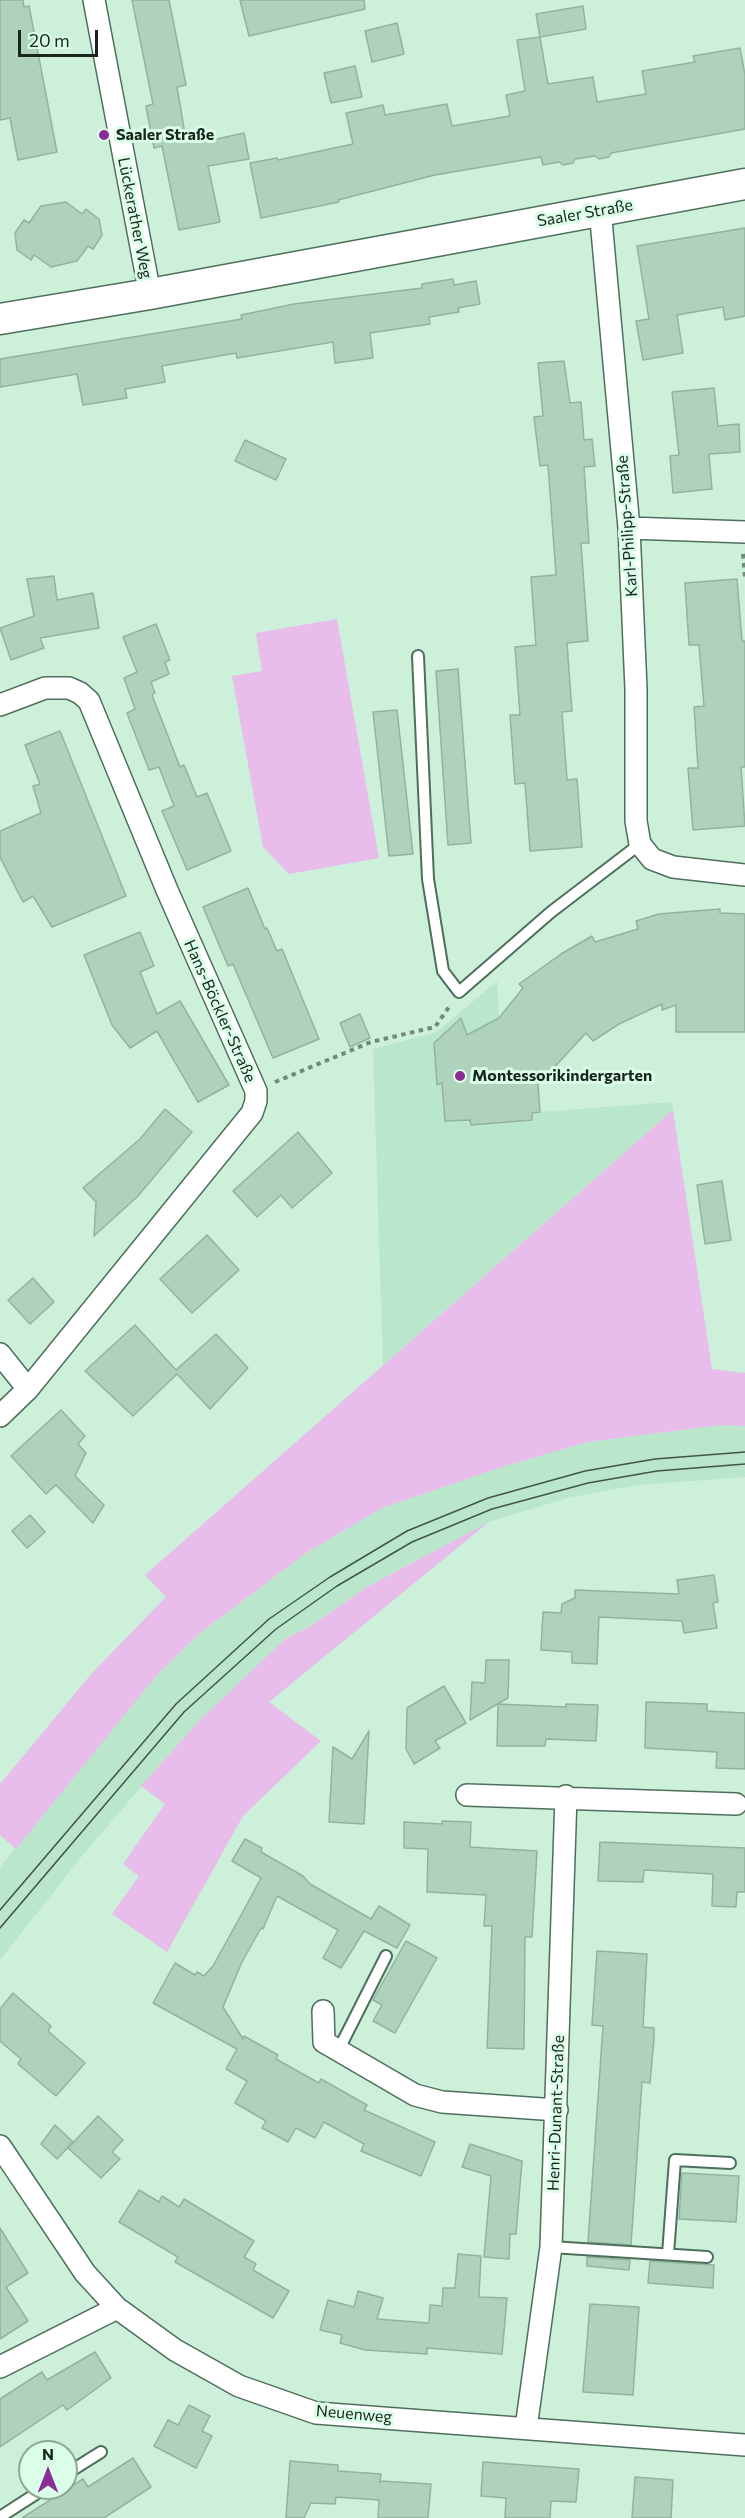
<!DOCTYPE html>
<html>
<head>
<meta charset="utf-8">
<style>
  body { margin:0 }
  #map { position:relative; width:745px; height:2518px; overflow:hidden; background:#ccf0da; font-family:Commissioner,sans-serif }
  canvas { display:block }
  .north { position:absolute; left:18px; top:2440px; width:60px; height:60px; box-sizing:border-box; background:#dafee8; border:2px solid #8da897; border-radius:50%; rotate:0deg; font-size:16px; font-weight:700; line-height:24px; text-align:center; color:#19261e }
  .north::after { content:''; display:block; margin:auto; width:21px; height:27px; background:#8c2d96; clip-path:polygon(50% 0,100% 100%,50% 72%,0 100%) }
  .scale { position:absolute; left:18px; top:30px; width:80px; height:27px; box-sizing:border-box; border:3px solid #19261e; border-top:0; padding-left:8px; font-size:18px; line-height:21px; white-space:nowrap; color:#19261e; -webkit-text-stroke:4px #dafee8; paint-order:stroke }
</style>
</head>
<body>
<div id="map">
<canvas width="745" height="2518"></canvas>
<div class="north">N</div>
<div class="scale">20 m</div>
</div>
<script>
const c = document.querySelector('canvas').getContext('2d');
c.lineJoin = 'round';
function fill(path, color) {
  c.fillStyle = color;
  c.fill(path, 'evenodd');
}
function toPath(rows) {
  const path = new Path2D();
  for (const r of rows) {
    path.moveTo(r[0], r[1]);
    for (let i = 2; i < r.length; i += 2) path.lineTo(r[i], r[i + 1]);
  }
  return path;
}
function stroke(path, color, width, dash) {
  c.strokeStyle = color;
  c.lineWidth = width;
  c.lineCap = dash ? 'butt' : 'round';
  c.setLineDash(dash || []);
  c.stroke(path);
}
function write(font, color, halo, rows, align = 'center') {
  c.font = font + ' Commissioner,sans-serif';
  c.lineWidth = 6;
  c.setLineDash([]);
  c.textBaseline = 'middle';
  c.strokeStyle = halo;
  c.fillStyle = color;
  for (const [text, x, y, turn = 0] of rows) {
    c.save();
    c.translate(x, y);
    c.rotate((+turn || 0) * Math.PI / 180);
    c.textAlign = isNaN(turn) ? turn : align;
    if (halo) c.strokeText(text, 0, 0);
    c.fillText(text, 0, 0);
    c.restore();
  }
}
fill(toPath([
  [497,981,502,1062,538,1085,541,1112,672,1102,673,1110,383,1365,373,1049,437,1032],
  [720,1425,745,1426,745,1477,638,1485,567,1498,489,1522,367,1587,309,1627,285,1639,198,1722,165,1759,82,1856,0,1960,0,1867,156,1676,200,1633,306,1553,382,1508,505,1466,588,1442]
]), '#bae6cb');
fill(toPath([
  [337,619,379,858,289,874,263,847,232,676,262,671,256,633],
  [673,1110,712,1369,745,1373,745,1426,720,1425,588,1442,505,1466,382,1508,306,1553,200,1633,156,1676,16,1849,0,1835,0,1784,93,1672,166,1597,145,1575],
  [489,1522,269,1702,321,1741,243,1816,167,1952,112,1914,139,1876,123,1864,165,1804,141,1786,198,1722,285,1639,309,1627,367,1587]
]), '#e8bceb');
const building = toPath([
  [0,0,23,0,24,7,29,6,57,152,18,160,10,118,0,120,0,0],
  [132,0,169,0,186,85,177,87,186,140,202,137,203,142,244,133,249,159,208,166,220,222,179,230,162,146,154,148,148,117,146,106,153,104,132,0],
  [240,0,364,0,365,9,249,36,240,0],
  [583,6,586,29,540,37,536,14,583,6],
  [397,23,404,54,372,62,365,31,397,23],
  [540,37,548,84,593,77,597,102,646,94,642,71,695,62,693,56,740,48,745,75,745,129,628,150,611,153,609,157,599,159,595,156,575,159,573,163,563,165,559,162,543,165,541,157,435,175,338,200,339,202,261,218,250,163,277,158,278,160,353,144,346,113,383,105,385,115,447,104,452,126,510,116,506,95,525,91,517,40,540,37],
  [355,66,362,97,331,103,324,73,355,66],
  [66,202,82,214,86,209,99,219,102,235,93,249,88,246,77,261,51,267,34,255,31,260,17,250,15,233,24,220,29,223,41,206,66,202],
  [745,228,745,316,725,320,723,307,677,315,683,353,643,360,636,321,649,319,637,246,745,228],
  [453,279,454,285,476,281,480,304,458,308,459,312,429,317,430,324,370,333,373,358,335,363,333,342,237,358,236,353,162,366,165,382,125,389,127,398,83,405,77,374,0,387,0,359,242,319,241,315,294,304,422,288,422,284,453,279],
  [564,361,570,403,581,402,584,440,592,439,595,466,584,467,589,543,581,543,588,641,567,643,572,711,562,712,567,780,577,779,582,847,530,851,525,783,515,784,510,715,520,715,515,647,536,645,531,577,556,575,548,465,540,466,534,417,543,416,538,363,564,361],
  [714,388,718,426,739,424,740,452,709,454,712,489,673,493,670,456,679,455,672,392,714,388],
  [245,440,286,459,276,480,235,461,245,440],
  [54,576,57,600,93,593,99,628,40,638,44,648,11,660,0,628,34,616,27,579,54,576],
  [737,579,742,641,745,641,745,767,741,767,745,826,693,830,688,768,698,768,694,707,704,706,699,645,689,645,685,583,737,579],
  [156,624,170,660,165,662,169,674,151,682,155,693,152,695,180,767,184,765,197,797,207,793,231,851,187,870,162,811,174,806,159,767,149,770,127,713,135,709,124,678,137,672,123,637,156,624],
  [458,669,471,843,448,845,436,671,458,669],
  [397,710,413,854,389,856,373,712,397,710],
  [60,731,126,896,52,927,33,896,23,902,0,857,0,831,41,813,33,786,40,784,25,745,60,731],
  [248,888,265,929,267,928,277,951,282,949,319,1039,273,1058,233,964,228,966,203,907,248,888],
  [720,909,720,913,745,914,745,1032,676,1032,676,1005,662,1010,662,1004,619,1024,593,1041,586,1033,538,1085,540,1112,532,1113,532,1120,471,1125,470,1120,445,1121,442,1083,437,1085,434,1043,461,1018,467,1035,499,1018,523,988,519,984,561,954,592,936,595,942,638,929,636,921,659,914,720,909],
  [140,932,154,966,140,972,157,1014,180,1001,229,1085,198,1102,157,1031,130,1048,112,1025,84,955,140,932],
  [360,1014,370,1038,350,1047,340,1023,360,1014],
  [165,1109,192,1132,137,1197,94,1236,96,1202,83,1188,140,1139,165,1109],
  [298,1132,332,1173,292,1208,281,1195,257,1217,233,1191,298,1132],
  [722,1181,731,1240,705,1244,697,1185,722,1181],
  [207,1235,239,1270,192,1313,160,1279,207,1235],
  [33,1278,54,1302,30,1324,8,1300,33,1278],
  [135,1325,176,1370,216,1334,248,1368,210,1409,177,1374,133,1416,85,1371,135,1325],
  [61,1410,85,1436,78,1444,86,1453,75,1476,104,1505,93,1523,56,1485,46,1494,11,1456,61,1410],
  [30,1515,45,1532,27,1548,12,1531,30,1515],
  [714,1575,718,1602,713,1603,717,1628,684,1633,682,1621,599,1617,597,1664,572,1663,572,1652,541,1650,543,1612,561,1613,562,1604,575,1598,575,1590,679,1594,677,1580,714,1575],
  [486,1660,509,1660,508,1698,470,1720,472,1682,485,1683,486,1660],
  [444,1686,466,1723,435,1741,440,1748,414,1764,406,1749,407,1708,444,1686],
  [646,1702,707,1704,707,1711,745,1713,745,1769,716,1768,717,1752,645,1748,646,1702],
  [498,1704,566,1707,566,1704,598,1705,596,1741,546,1739,545,1746,497,1746,498,1704],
  [369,1731,364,1824,329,1822,333,1747,352,1759,369,1731],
  [442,1821,471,1822,470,1847,537,1851,532,1937,525,1937,524,2049,487,2048,492,1926,484,1926,486,1895,427,1892,428,1849,404,1848,404,1822,442,1824,442,1821],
  [245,1839,262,1848,261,1852,303,1876,310,1884,371,1919,379,1906,410,1925,397,1948,364,1931,341,1968,323,1958,338,1930,277,1896,263,1929,261,1928,242,1962,223,2007,243,2039,244,2036,278,2055,276,2059,319,2083,321,2079,367,2105,364,2110,435,2142,421,2176,361,2151,364,2144,324,2122,315,2138,296,2128,288,2142,262,2128,266,2121,235,2103,247,2081,226,2069,237,2049,153,2003,175,1963,195,1975,197,1972,204,1976,213,1966,245,1908,261,1878,232,1861,245,1839],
  [600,1842,745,1848,745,1892,737,1892,736,1907,712,1906,713,1874,644,1870,643,1882,598,1881,600,1842],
  [406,1941,437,1958,395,2033,373,2021,382,2005,373,2000,406,1941],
  [597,1951,647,1954,643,2027,654,2028,654,2039,650,2083,642,2082,631,2245,588,2242,603,2026,592,2025,597,1951],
  [13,1993,51,2026,48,2031,85,2063,56,2096,18,2064,21,2059,0,2041,0,2009,13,1993],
  [98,2116,123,2140,112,2152,120,2159,101,2178,68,2148,98,2116],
  [55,2125,73,2142,57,2159,41,2144,55,2125],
  [470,2144,522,2161,516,2234,510,2234,509,2259,484,2257,491,2176,462,2167,470,2144],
  [682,2173,739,2176,736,2222,679,2219,682,2173],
  [139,2190,159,2202,162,2196,179,2207,184,2199,254,2241,244,2257,256,2264,253,2270,289,2291,273,2318,175,2262,178,2257,119,2222,139,2190],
  [0,2228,28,2273,6,2287,28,2321,0,2339,0,2228],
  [458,2254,481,2256,479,2297,507,2298,502,2354,427,2348,427,2354,365,2350,340,2343,342,2335,320,2330,328,2300,354,2307,358,2291,383,2298,377,2319,429,2323,430,2305,442,2306,443,2288,455,2288,458,2254],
  [587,2257,630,2260,629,2270,587,2266,587,2257],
  [650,2261,714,2265,713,2288,648,2283,650,2261],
  [590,2304,639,2307,633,2395,583,2392,590,2304],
  [95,2352,111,2378,67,2410,63,2405,0,2447,0,2399,42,2372,47,2380,95,2352],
  [189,2405,210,2416,202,2431,212,2436,196,2468,154,2446,168,2420,178,2425,189,2405],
  [133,2458,151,2487,104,2518,22,2518,83,2479,88,2487,133,2458],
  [290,2461,338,2465,338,2471,381,2474,380,2483,380,2481,431,2484,428,2518,378,2518,379,2500,336,2497,335,2504,311,2503,304,2518,286,2518,290,2461],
  [483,2462,579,2469,576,2502,551,2501,550,2518,505,2518,506,2498,481,2496,483,2462],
  [635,2477,673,2480,671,2518,632,2518,635,2477]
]);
fill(building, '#afd2bd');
stroke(building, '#92b49f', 1.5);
const lane = toPath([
  [418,656,428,879,443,971,459,992,551,912,640,844],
  [338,2051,386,1956],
  [551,2247,707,2257],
  [668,2254,675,2160,730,2163],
  [66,2474,101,2452],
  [0,2517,45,2488]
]);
const street = toPath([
  [94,0,150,294],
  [600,209,629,528,636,689,636,821,640,844,652,859,673,867,745,875],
  [629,528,745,532],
  [0,705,45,688,69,688,80,693,89,701,167,890,256,1091,256,1101,252,1113,28,1389,0,1416],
  [0,1354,28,1389],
  [467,1795,736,1804],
  [323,2011,324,2042,415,2095,442,2102,557,2110],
  [0,2146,85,2273,117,2308,175,2350,239,2386,316,2413,745,2445],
  [0,2367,117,2308],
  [526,2428,551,2247,566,1796]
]);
const secondary = toPath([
  [0,319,150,294,745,184]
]);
stroke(lane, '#4f6f5d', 14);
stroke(street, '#4f6f5d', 24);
stroke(secondary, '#4f6f5d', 33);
stroke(toPath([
  [743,554,745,577],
  [275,1082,371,1042,435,1027,449,1007]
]), '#728a7b', 4, [4.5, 4.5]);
stroke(lane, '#fff', 10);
stroke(street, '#fff', 21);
stroke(secondary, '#fff', 30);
stroke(toPath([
  [0,1910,176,1704,269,1619,330,1577,407,1531,488,1498,585,1471,655,1459,745,1452],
  [0,1928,184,1712,276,1629,337,1586,412,1542,492,1509,588,1483,657,1471,745,1464]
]), '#425549', 1.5);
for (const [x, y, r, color] of [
  [104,135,6,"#8c2d96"],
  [460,1076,6,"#8c2d96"]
]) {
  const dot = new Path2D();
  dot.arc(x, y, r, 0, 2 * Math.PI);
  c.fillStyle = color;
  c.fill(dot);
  stroke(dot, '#dafee8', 2);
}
write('bold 16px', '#19261e', '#dafee8', [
  ["Saaler Straße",116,135],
  ["Montessorikindergarten",472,1076]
], 'left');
write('16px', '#19261e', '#dafee8', [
  ["Saaler Straße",585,213,-10],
  ["Lückerather Weg",135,218,79],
  ["Karl-Philipp-Straße",627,526,-94],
  ["Hans-Böckler-Straße",220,1011,66],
  ["Henri-Dunant-Straße",556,2113,-88],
  ["Neuenweg",354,2414,5]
]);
</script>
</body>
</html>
